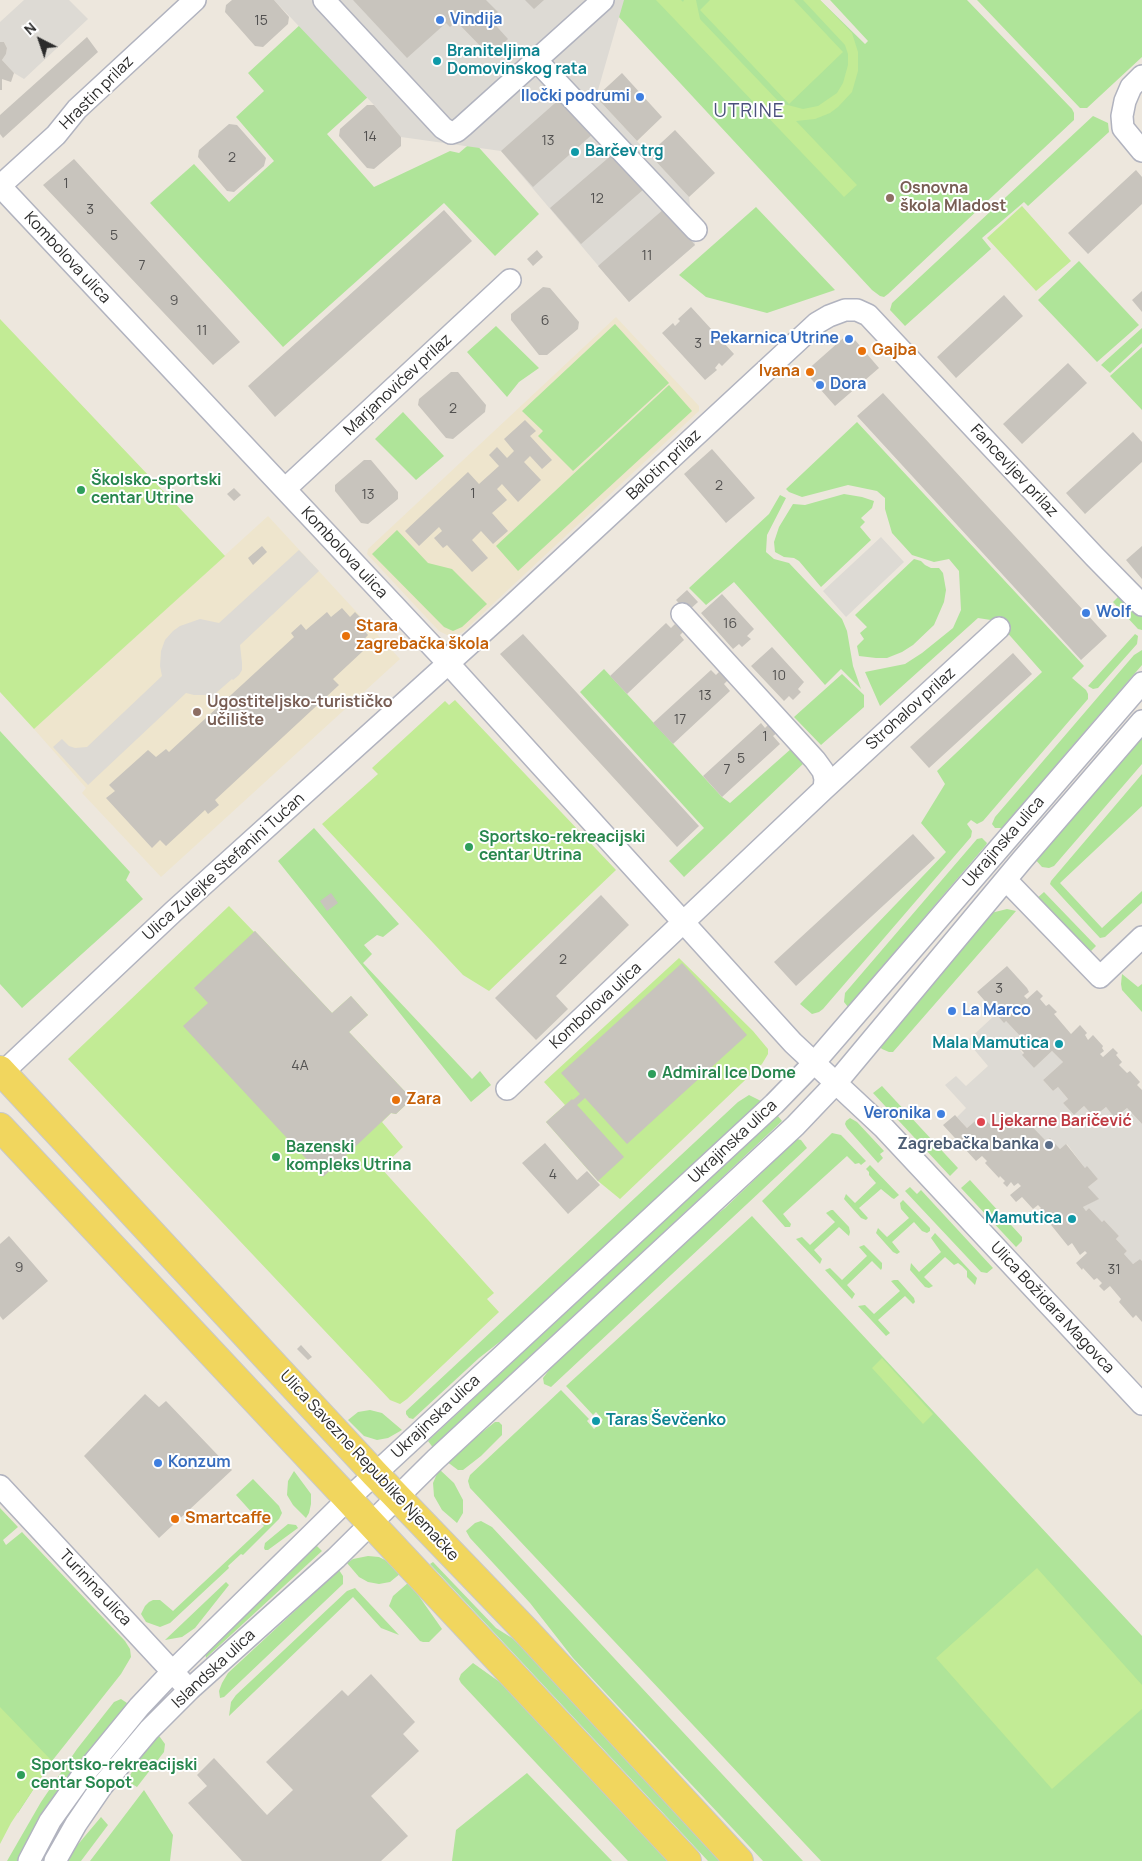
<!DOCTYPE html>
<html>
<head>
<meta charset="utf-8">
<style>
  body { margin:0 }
  #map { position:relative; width:1142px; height:1861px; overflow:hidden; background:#ede7dd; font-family:Manrope,sans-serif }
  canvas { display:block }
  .north { position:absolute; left:15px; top:15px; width:50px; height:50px; -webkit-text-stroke:4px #fff; paint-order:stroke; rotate:319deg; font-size:14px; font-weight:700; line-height:20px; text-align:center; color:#2b2b2b }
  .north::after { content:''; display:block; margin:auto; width:18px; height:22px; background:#2b2b2b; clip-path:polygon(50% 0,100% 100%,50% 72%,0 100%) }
</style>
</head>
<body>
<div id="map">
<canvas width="1142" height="1861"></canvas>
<div class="north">N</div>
</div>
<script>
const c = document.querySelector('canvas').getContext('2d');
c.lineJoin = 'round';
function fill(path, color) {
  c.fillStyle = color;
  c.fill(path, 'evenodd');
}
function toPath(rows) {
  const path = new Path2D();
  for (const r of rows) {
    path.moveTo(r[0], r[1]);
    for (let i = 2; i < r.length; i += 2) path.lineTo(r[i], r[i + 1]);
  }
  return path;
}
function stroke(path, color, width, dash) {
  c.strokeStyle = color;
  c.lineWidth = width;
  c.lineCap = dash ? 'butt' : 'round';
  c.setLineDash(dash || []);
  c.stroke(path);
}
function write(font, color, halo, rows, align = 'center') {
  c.font = font + ' Manrope,sans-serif';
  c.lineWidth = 4;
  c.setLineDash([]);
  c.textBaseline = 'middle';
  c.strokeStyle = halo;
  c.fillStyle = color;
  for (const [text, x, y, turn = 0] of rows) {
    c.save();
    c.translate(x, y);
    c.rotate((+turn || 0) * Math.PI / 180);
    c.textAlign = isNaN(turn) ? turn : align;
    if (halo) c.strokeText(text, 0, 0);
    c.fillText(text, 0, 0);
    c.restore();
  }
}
fill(toPath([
  [616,317,699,406,699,411,463,632,451,637,439,631,367,554,368,549],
  [268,516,400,659,161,877,82,793,86,788,34,729]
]), '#eee5cd');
fill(toPath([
  [619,0,820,0,865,44,868,41,830,0,967,0,1072,109,1074,113,1074,120,888,294,884,297,880,296,872,290,617,15],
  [977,0,1142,0,1142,57,1087,108,1080,108],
  [302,23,369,96,327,134,374,187,450,151,459,153,473,141,539,214,495,256,444,203,283,347,150,203,194,164,229,202,274,161,236,117,264,91,248,73],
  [1093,116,1108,123,1109,132,1028,206,1024,202,982,238,991,249,905,326,890,310,892,303],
  [756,207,835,290,767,313,706,297,679,275],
  [1079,261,1139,325,1097,362,1038,300],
  [615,324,669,383,573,471,538,436,543,431,522,411],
  [496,326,539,368,519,382,507,397,467,352],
  [1142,328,1142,343,1110,373,1101,365],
  [1142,347,1142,410,1110,376],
  [669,385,692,411,518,571,496,546],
  [403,412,444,456,416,480,375,439],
  [857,422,1084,666,1072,678,1086,690,1088,694,1088,699,983,821,977,824,971,820,967,824,972,831,971,837,823,1009,819,1012,812,1014,800,1004,946,852,921,823,945,784,937,771,1042,672,997,621,978,618,880,706,865,672,905,664,922,653,953,628,961,610,959,571,949,559,934,562,912,555,892,533,885,509,885,498,877,491,848,485,802,497,789,492,786,489],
  [844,494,862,497,874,501,872,508,861,518,865,522,860,527,871,540,821,587,799,561,794,558,784,557,775,552,774,542,779,527,793,504,805,505],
  [780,495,786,498,767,535,766,552,774,559,789,563,842,619,847,631,853,666,861,689,841,669,825,685,734,582,706,605,689,588,769,514],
  [397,530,428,563,452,569,487,604,462,627,453,631,444,627,372,554],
  [914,559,921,561,925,565,931,568,939,568,943,573,946,590,944,602,934,625,913,645,902,652,887,658,876,658,859,656,857,646,864,639,860,633,867,627,855,615],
  [1122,593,1142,614,1142,630,1138,629,1113,602],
  [1135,634,1138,636,1137,644,1098,688,1093,689,1088,686],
  [1142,650,1142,665,1002,828,995,828,992,824,995,817,1134,655],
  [604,669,722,797,730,803,792,748,804,763,684,877,669,861,704,828,580,692],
  [842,674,864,695,864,707,821,745,794,717],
  [0,731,130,872,126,880,143,899,22,1008,0,984],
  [1142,733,1142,764,1054,866,1049,868,1042,867,1034,858],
  [1142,774,1142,806,1060,883,1102,928,1142,891,1142,903,1105,937,1100,938,1050,884,1051,881],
  [314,828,399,924,383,937,377,935,364,945,372,954,363,963,472,1079,480,1071,491,1085,471,1102,278,861],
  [982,838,987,843,986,845,848,1007,844,1002,845,993,977,839],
  [1044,892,1096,946,1087,955,1035,900],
  [1007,909,1016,911,893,1052,889,1052,882,1049,879,1046,991,913],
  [1122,974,1138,987,1142,984,1142,1012,1122,990,1121,984],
  [882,1086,958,1168,950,1176,873,1093],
  [749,1095,761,1101,538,1312,479,1358,413,1419,409,1418,406,1414,406,1411,738,1102],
  [777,1115,782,1121,434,1449,428,1441],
  [850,1118,857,1122,884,1151,880,1154,883,1158,878,1163,847,1128,845,1124,846,1121],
  [832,1133,841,1135,866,1161,861,1165,859,1163,855,1164,847,1156,783,1214,791,1224,790,1227,785,1227,762,1201],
  [797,1139,801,1140,807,1148,551,1387,544,1384,543,1378,561,1354,681,1242,725,1208],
  [870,1165,899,1195,894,1199,892,1198,881,1189,859,1208,868,1218,866,1220,861,1218,844,1199,846,1194,855,1203,876,1183,869,1175,869,1172,866,1169],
  [970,1180,1022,1237,1022,1241,1016,1247,961,1188],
  [910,1187,917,1194,921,1190,993,1268,987,1273,981,1272,905,1191],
  [903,1200,930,1228,930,1231,927,1233,922,1231,914,1222,892,1242,900,1252,897,1254,893,1252,876,1233,878,1228,887,1237,909,1218,901,1209,900,1203],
  [831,1210,833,1210,849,1227,850,1232,849,1236,839,1227,814,1250,822,1259,820,1264,796,1239,802,1237,810,1245,835,1222,826,1213],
  [752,1216,1142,1636,1142,1861,821,1861,470,1488,468,1481,470,1475,561,1390,589,1419,587,1421,594,1429,603,1420,596,1412,593,1415,566,1386],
  [935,1233,977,1278,975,1285,967,1277,967,1271,962,1266,958,1263,954,1265,945,1257,924,1277,933,1286,929,1288,925,1287,910,1270,911,1263,919,1272,941,1252,931,1238],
  [864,1245,882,1263,882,1268,881,1270,872,1261,847,1285,855,1294,852,1299,825,1270,830,1268,842,1280,867,1256,859,1247],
  [894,1280,898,1280,914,1298,915,1302,913,1304,905,1296,878,1320,890,1333,886,1336,858,1306,865,1305,874,1314,900,1291,891,1281],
  [370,1410,382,1413,402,1430,388,1438,377,1440,364,1436,348,1420,358,1412],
  [495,1422,499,1422,502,1425,502,1435,481,1456,463,1470,458,1470,446,1461],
  [439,1469,454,1483,463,1500,463,1513,457,1523,442,1510,434,1496,433,1483],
  [294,1471,311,1494,311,1504,309,1513,306,1518,293,1505,287,1495,288,1481],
  [253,1479,279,1506,282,1513,279,1519,243,1555,241,1554,228,1566,229,1568,170,1623,160,1627,146,1622,141,1614,145,1606,149,1602,153,1600,160,1600,173,1611,264,1526,236,1495],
  [0,1508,18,1527,3,1540,6,1545,22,1532,125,1641,130,1649,131,1657,121,1674,52,1761,18,1813,0,1794],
  [481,1521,492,1527,803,1861,763,1861,573,1658,530,1603,470,1538,466,1531,475,1523],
  [288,1524,296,1525,298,1528,268,1550,265,1550,264,1548,265,1543],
  [316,1545,322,1551,206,1658,205,1652],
  [368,1556,379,1557,389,1562,401,1573,390,1582,379,1584,368,1582,359,1577,347,1563,353,1559],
  [433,1562,496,1628,512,1638,526,1651,724,1861,708,1861,430,1564],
  [339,1570,343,1576,343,1584,224,1697,220,1698,219,1691,222,1683,228,1673],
  [226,1582,229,1585,195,1628,182,1637,165,1640],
  [409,1582,442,1629,429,1642,423,1642,420,1641,389,1606,393,1596],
  [355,1588,399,1635,381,1628,353,1597,229,1716,231,1702,236,1695,347,1591],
  [473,1663,501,1683,670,1861,628,1861,461,1683,459,1679,461,1674],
  [121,1699,127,1703,126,1708,38,1825,17,1861,7,1861,41,1802,77,1749,114,1702],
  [157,1733,165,1744,164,1752,137,1787,127,1781,142,1753],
  [527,1773,612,1861,452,1861,456,1830],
  [144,1790,173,1835,170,1861,90,1861],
  [101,1817,108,1825,81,1861,64,1861]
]), '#afe499');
fill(toPath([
  [656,0,681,0,683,2,684,0,696,0,700,19,780,103,803,109,818,106,837,93,843,83,848,65,848,54,845,45,803,0,820,0,852,33,858,52,858,71,852,92,838,107,830,113,815,119,796,121,857,185,844,197],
  [710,0,794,0,843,52,789,104,700,10],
  [1022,206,1071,261,1036,291,987,238],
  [0,319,225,556,34,729,0,692],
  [455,700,616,870,489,991,463,975,322,824,378,774,372,768,445,701,449,705],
  [229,906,254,932,255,931,332,1013,351,996,368,1015,349,1032,412,1099,396,1114,391,1113,382,1122,403,1147,381,1168,494,1293,487,1299,499,1312,407,1399,400,1404,390,1400,68,1059],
  [679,958,753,1031,768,1049,768,1054,762,1064,620,1199,598,1181,546,1122,565,1105,544,1082],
  [882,1358,933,1414,923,1424,872,1368],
  [1037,1568,1142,1685,1142,1709,1052,1789,936,1658],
  [0,1707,52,1761,11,1823,0,1844]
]), '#c2eb95');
fill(toPath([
  [24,0,69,0,88,19,24,79,14,73,2,60,6,54,7,48,4,42,0,42,0,22],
  [274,0,624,0,596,97,689,197,695,245,629,302,501,151,401,137,374,105],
  [881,537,904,562,846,617,823,591],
  [299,550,319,571,240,645,242,663,242,670,239,675,233,680,232,679,216,693,218,695,213,699,209,695,194,695,186,693,88,785,53,747,62,739,69,746,75,748,87,747,162,676,160,666,161,651,165,640,173,631,180,626,200,619,219,623],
  [996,1014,1006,1021,1020,1036,1014,1042,1034,1068,1052,1051,1063,1062,1043,1080,1053,1091,1058,1087,1068,1099,1063,1103,1074,1115,1084,1106,1094,1117,1106,1107,1116,1118,1127,1108,1142,1124,1142,1261,1140,1259,1133,1264,1124,1254,1127,1251,1116,1239,1119,1236,1104,1220,1102,1222,1089,1208,1086,1211,1083,1207,1098,1199,1088,1187,1098,1179,1087,1167,1085,1168,1067,1144,1060,1149,1050,1138,1046,1141,1025,1119,1013,1129,1004,1119,993,1128,982,1115,967,1128,957,1117,966,1108,945,1085,956,1076,966,1086,988,1066,967,1041]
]), '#dddad4');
fill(toPath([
  [232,0,274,0,289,17,288,24,263,47,255,46,225,12,226,5],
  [353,0,486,0,498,12,490,19,508,39,490,56,456,21,450,27,446,23,407,58],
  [525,0,544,0,534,9],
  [87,37,98,52,3,138,0,134,0,115],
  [0,42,4,42,7,48,6,54,2,60,14,73,11,82,2,79,2,90,0,90],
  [622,73,662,117,637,141,596,97],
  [563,96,595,132,533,187,501,151],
  [367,105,374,105,401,137,401,146,374,169,367,168,339,136,340,129],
  [229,124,237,125,266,158,264,166,234,192,227,191,198,157,199,150],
  [675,130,715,173,689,197,649,154],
  [614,153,644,189,581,244,550,208],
  [74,159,240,342,213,365,43,185],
  [1136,170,1142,177,1142,204,1088,254,1068,233],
  [664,209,695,245,629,302,598,266],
  [444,210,472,241,275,417,248,386],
  [537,250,543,257,533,266,527,259],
  [543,287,550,288,579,322,578,329,547,355,539,355,511,320,511,314],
  [1142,291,1142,312,1132,300],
  [1004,295,1023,316,956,378,937,357],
  [691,307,734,354,722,366,719,363,715,368,717,370,705,380,662,333,673,323,675,326,680,321,678,319],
  [849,333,879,368,835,406,805,372],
  [1068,363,1087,383,1022,444,1003,424],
  [451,372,458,372,486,405,485,412,453,439,446,438,418,405,419,399],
  [883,393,1107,636,1081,660,857,416],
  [525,420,536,431,530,436,552,460,542,469,530,456,524,462,541,480,518,502,502,484,497,489,507,500,492,513,508,531,493,544,481,531,472,540,488,558,472,572,447,545,443,548,434,538,442,531,439,527,419,546,405,531,468,472,479,484,499,466,489,455,497,447,507,458,514,451,504,439],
  [1133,432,1142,442,1142,462,1085,514,1066,493],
  [712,449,755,498,726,523,684,474],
  [364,460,371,460,398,492,398,499,368,524,361,523,335,491,335,485],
  [234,488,241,495,234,501,227,494],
  [262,546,267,552,253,565,248,558],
  [1142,546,1142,579,1126,560],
  [687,590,698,602,687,612,676,600],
  [722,594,754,629,747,636,751,639,742,647,739,644,733,649,701,613],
  [342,608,350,617,355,612,364,621,359,625,368,635,358,646,363,651,333,679,339,685,215,800,219,805,208,814,205,810,166,846,160,840,152,848,106,798,115,791,109,785,148,750,156,757,166,749,169,752,294,637,291,633,301,624,306,630,327,612,331,617],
  [666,623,671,628,675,624,683,632,680,635,684,640,627,694,610,676],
  [523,634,699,826,677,847,500,654],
  [772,647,804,682,798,689,801,692,793,700,789,696,784,701,751,666],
  [1013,653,1032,674,929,768,910,747],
  [711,670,716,675,720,671,728,680,724,684,730,691,673,744,653,723],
  [761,723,765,728,769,724,777,733,773,736,780,744,722,797,703,776],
  [913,834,935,858,796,986,774,962],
  [331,893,338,903,327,911,320,901],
  [601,895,629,925,556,996,568,1009,536,1040,495,998],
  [255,931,332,1013,351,996,368,1015,349,1032,412,1099,396,1114,391,1113,323,1177,183,1026,208,1003,194,988],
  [682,963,747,1035,627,1144,585,1098,577,1105,624,1157,598,1181,546,1122,572,1099,573,1100,580,1094,561,1073],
  [1007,966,1027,988,1029,992,1024,996,1027,999,1037,990,1043,996,1040,999,1046,1006,1049,1004,1057,1012,1054,1014,1071,1034,1080,1025,1087,1033,1085,1035,1088,1040,1093,1035,1103,1046,1102,1048,1104,1051,1100,1054,1103,1057,1113,1048,1118,1053,1116,1055,1122,1062,1119,1065,1127,1073,1130,1071,1140,1082,1137,1085,1142,1090,1142,1124,1127,1108,1115,1118,1106,1107,1094,1117,1084,1106,1074,1115,1063,1103,1068,1099,1058,1087,1053,1091,1043,1080,1063,1062,1052,1051,1034,1068,1022,1055,1024,1053,1014,1042,1020,1036,1006,1021,1004,1023,977,992],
  [955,1115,967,1128,982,1115,993,1128,1004,1119,1013,1129,1025,1119,1046,1141,1050,1138,1060,1149,1066,1144,1085,1168,1087,1166,1098,1179,1088,1187,1099,1199,1083,1207,1086,1211,1089,1208,1102,1222,1104,1220,1119,1236,1116,1239,1127,1251,1124,1254,1133,1264,1140,1259,1142,1261,1142,1322,1136,1315,1133,1318,1119,1302,1121,1299,1110,1286,1104,1291,1099,1286,1102,1283,1097,1278,1094,1280,1083,1268,1082,1270,1076,1263,1087,1253,1085,1251,1080,1255,1072,1243,1068,1246,1039,1210,1041,1208,1038,1205,1033,1209,1022,1197,1016,1202,1010,1195,1021,1186,1018,1183,1014,1186,1011,1182,1007,1187,1003,1183,1005,1181,1000,1176,999,1178,985,1163,987,1161,982,1156,976,1161,943,1125],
  [545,1143,577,1180,587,1171,600,1185,568,1214,522,1163],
  [9,1236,48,1281,3,1320,0,1316,0,1244],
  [301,1345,312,1357,308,1360,297,1349],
  [145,1394,159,1407,166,1401,232,1470,159,1538,84,1456],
  [371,1674,415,1722,403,1734,419,1751,371,1796,408,1836,381,1861,242,1861,188,1803,207,1786,197,1775,214,1758,267,1815,293,1790,266,1762,342,1690,348,1696]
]), '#c8c4bd');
const minor = toPath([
  [324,0,443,128,451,133,457,131,463,126,603,0],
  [536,60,696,230],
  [1142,76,1131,87,1125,101,1122,116,1123,128,1142,151],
  [0,186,448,663,793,1043,884,1128,1142,1404],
  [0,186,56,135,77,109,195,0],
  [285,489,510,280],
  [682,614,815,760,823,771,825,779,824,789],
  [1006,880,1100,977,1142,937],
  [2,1073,174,911,504,613,817,323,829,316,845,310,857,310,868,315,1094,556,1142,605],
  [507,1089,824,789,999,628],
  [0,1486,182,1682],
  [29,1861,50,1821,80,1779,139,1707,172,1672,348,1499,774,1104,814,1063,1142,683],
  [55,1861,76,1824,102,1786,149,1730,190,1689,336,1558,436,1459,795,1126,836,1083,1022,860,1142,721]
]);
const major = toPath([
  [0,1070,375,1474,526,1631,739,1861],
  [0,1127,687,1861]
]);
stroke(minor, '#b1b3bf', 24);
stroke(major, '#c8c8c8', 30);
stroke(minor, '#fff', 21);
stroke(major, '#f1d65e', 28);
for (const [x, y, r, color] of [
  [440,20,5,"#3f7fe0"],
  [437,61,5,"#0f9aa8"],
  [640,97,5,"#3f7fe0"],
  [575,152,5,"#0f9aa8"],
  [890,198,5,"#8d6e63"],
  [849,339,5,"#3f7fe0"],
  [862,351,5,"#e8710a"],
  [810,372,5,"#e8710a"],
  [820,385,5,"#3f7fe0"],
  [81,490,5,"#2e9e5b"],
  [1086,613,5,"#3f7fe0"],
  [346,636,5,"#e8710a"],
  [197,712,5,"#8d6e63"],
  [469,847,5,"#2e9e5b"],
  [952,1011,5,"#3f7fe0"],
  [1059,1044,5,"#0f9aa8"],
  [652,1074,5,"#2e9e5b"],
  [396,1100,5,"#e8710a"],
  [941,1114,5,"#3f7fe0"],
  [981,1122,5,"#e0444e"],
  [1049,1145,5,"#5c6f8a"],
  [276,1157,5,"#2e9e5b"],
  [1072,1219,5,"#0f9aa8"],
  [596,1421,5,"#0f9aa8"],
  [158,1463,5,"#3f7fe0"],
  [175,1519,5,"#e8710a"],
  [21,1775,5,"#2e9e5b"]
]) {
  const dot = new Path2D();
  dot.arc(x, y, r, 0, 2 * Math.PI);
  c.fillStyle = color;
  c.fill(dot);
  stroke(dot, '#fff', 2);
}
write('14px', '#525150', null, [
  ["15",261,21],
  ["14",370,137],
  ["13",548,141],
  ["2",232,158],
  ["1",66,184],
  ["12",597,199],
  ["3",90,210],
  ["5",114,236],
  ["11",647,256],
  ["7",142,266],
  ["9",174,301],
  ["6",545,321],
  ["11",202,331],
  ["3",698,344],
  ["2",453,409],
  ["2",719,486],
  ["1",473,494],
  ["13",368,495],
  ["16",730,624],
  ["10",779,676],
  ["13",705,696],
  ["17",680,720],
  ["1",765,737],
  ["5",741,759],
  ["7",727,770],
  ["2",563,960],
  ["3",999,989],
  ["4A",300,1066],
  ["4",553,1175],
  ["9",19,1268],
  ["31",1114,1270]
]);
write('bold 16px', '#366cbe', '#fff', [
  ["Vindija",450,20],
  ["Iločki podrumi",630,97,"right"],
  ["Pekarnica Utrine",839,339,"right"],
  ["Dora",830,385],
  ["Wolf",1096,613],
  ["La Marco",962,1011],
  ["Veronika",931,1114,"right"],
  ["Konzum",168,1463]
], 'left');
write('bold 16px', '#0d838f', '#fff', [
  ["Braniteljima",447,52],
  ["Domovinskog rata",447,70],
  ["Barčev trg",585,152],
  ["Mala Mamutica",1049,1044,"right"],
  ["Mamutica",1062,1219,"right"],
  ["Taras Ševčenko",606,1421]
], 'left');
write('16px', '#2b2b2b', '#fff', [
  ["Hrastin prilaz",97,93,-45],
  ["Kombolova ulica",67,258,47],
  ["Marjanovićev prilaz",398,385,-43],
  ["Balotin prilaz",664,465,-43],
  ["Fancevljev prilaz",1014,471,47],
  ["Kombolova ulica",344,553,47],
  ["Strohalov prilaz",911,709,-42],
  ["Ukrajinska ulica",1004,842,-49],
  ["Ulica Zulejke Stefanini Tućan",224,867,-42],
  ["Kombolova ulica",596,1006,-43],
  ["Ukrajinska ulica",733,1142,-43],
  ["Ulica Božidara Magovca",1052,1308,47],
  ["Ukrajinska ulica",436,1417,-43],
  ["Ulica Savezne Republike Njemačke",369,1466,47],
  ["Turinina ulica",95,1588,47],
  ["Islandska ulica",214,1669,-43]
]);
write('bold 16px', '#785e54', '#fff', [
  ["Osnovna",900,189],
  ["škola Mladost",900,207],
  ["Ugostiteljsko-turističko",207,703],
  ["učilište",207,721]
], 'left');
write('bold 16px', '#c56008', '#fff', [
  ["Gajba",872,351],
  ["Ivana",800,372,"right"],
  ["Stara",356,627],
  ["zagrebačka škola",356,645],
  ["Zara",406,1100],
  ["Smartcaffe",185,1519]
], 'left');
write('bold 16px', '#27864d', '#fff', [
  ["Školsko-sportski",91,481],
  ["centar Utrine",91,499],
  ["Sportsko-rekreacijski",479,838],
  ["centar Utrina",479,856],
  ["Admiral Ice Dome",662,1074],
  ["Bazenski",286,1148],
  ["kompleks Utrina",286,1166],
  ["Sportsko-rekreacijski",31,1766],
  ["centar Sopot",31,1784]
], 'left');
write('bold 16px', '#be3a42', '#fff', [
  ["Ljekarne Baričević",991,1122]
], 'left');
write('bold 16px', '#4e5e75', '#fff', [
  ["Zagrebačka banka",1039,1145]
], 'right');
c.letterSpacing = '1px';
write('19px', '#4b517c', '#fff', [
  ["UTRINE",749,112]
]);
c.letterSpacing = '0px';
</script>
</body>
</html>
